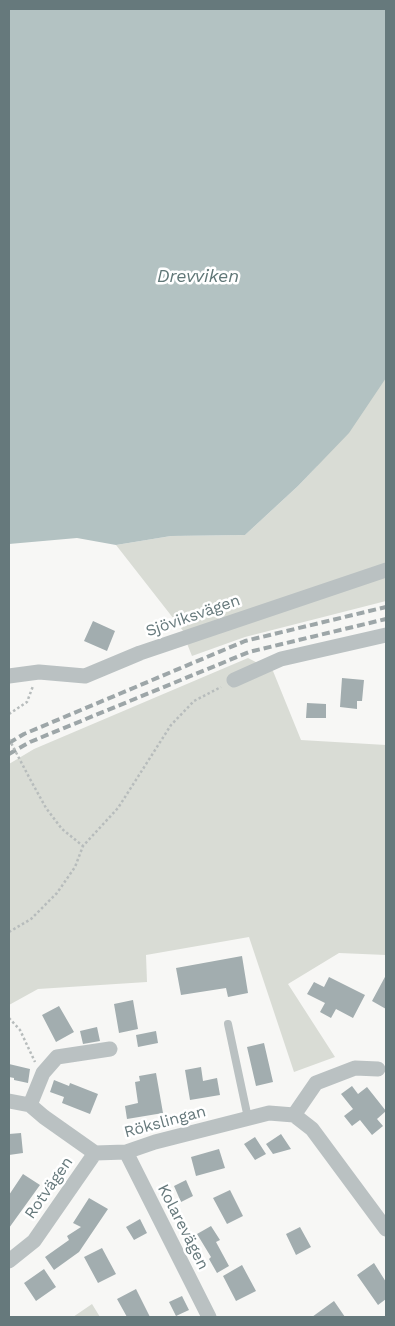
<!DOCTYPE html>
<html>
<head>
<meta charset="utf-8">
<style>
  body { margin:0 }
  #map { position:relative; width:395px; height:1326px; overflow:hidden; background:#f7f7f5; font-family:"Work Sans",sans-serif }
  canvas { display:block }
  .frame { position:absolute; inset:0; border:10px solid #66797c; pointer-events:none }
</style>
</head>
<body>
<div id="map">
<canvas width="395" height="1326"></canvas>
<div class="frame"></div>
</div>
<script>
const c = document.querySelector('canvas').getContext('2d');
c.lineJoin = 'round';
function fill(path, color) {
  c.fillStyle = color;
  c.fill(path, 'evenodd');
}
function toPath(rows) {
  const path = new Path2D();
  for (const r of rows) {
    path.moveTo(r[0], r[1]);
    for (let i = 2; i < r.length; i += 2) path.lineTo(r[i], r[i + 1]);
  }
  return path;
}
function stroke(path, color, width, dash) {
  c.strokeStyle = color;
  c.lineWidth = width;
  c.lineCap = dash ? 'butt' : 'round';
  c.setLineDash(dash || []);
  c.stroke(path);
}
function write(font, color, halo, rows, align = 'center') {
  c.font = font + ' "Work Sans",sans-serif';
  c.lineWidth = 5;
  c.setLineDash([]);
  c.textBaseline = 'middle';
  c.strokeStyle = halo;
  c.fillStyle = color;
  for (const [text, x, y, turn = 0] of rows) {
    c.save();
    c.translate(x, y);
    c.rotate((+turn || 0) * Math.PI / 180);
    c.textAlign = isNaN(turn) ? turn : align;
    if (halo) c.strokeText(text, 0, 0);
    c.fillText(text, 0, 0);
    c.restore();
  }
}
fill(toPath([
  [386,9,386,564,184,632,116,545,171,536,245,535,298,486,317,466,9,62],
  [386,574,386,601,245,637,192,656,186,641],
  [248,658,273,671,301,740,386,745,386,955,339,953,288,984,335,1057,294,1072,249,937,146,955,147,982,38,989,9,1005,9,764,34,749],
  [92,1304,100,1317,73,1317]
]), '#d9dcd5');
fill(toPath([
  [9,9,386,9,386,378,349,433,298,486,245,535,171,536,116,545,77,538,9,544]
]), '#b3c2c2');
fill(toPath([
  [93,621,115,631,107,651,84,641],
  [342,678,364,680,362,701,357,701,357,709,340,707],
  [307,703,326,704,326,718,306,718],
  [242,956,248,993,228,997,226,988,181,995,176,968],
  [386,975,386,1009,372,1001],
  [329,977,365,995,353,1018,336,1009,331,1018,320,1012,325,1003,307,994,314,982,324,987],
  [133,1000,138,1029,119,1033,114,1004],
  [59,1006,74,1032,56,1042,42,1015],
  [97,1027,100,1041,83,1044,80,1031],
  [156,1031,158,1043,138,1047,136,1035],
  [264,1043,273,1082,256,1086,247,1047],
  [9,1064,30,1069,28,1083,14,1080,14,1078,9,1077],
  [201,1067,203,1081,217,1078,220,1095,190,1100,185,1070],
  [156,1073,163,1113,127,1119,125,1106,138,1103,135,1082,140,1081,139,1076],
  [54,1080,69,1086,70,1083,98,1094,90,1114,62,1103,64,1097,50,1092],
  [352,1086,358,1094,367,1087,386,1111,377,1119,383,1126,372,1135,360,1120,352,1126,344,1116,353,1109,341,1094],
  [21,1133,23,1153,9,1155,9,1134],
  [281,1134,291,1149,273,1154,266,1144],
  [255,1137,266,1154,255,1160,244,1144],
  [219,1149,225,1168,196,1176,191,1157],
  [23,1174,40,1185,9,1228,9,1195],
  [186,1180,193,1196,181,1202,174,1186],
  [230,1190,243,1216,227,1224,213,1198],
  [89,1198,108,1209,79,1252,54,1270,45,1257,69,1240,67,1236,81,1227,73,1223],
  [140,1219,147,1233,134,1240,126,1227],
  [211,1226,220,1240,216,1242,229,1266,217,1273,209,1259,211,1257,197,1234],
  [300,1227,311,1247,296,1255,286,1234],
  [102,1248,116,1274,98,1283,84,1257],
  [374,1263,386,1282,386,1299,378,1305,357,1275],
  [242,1265,256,1291,236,1301,223,1276],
  [44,1269,56,1287,36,1301,24,1283],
  [136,1289,150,1317,127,1317,117,1299],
  [182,1296,189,1310,176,1316,169,1302],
  [334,1301,345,1317,312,1317]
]), '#a2adaf');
stroke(toPath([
  [9,714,27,702,33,686],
  [30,779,46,808,62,829,83,846],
  [9,932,31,919,57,893,75,867,83,846,118,808,171,725,194,701,221,687],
  [9,1018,20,1030,35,1062]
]), '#b7bcbc', 2.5, [2.5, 2.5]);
stroke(toPath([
  [228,1024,248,1118]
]), '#bac1c2', 8);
stroke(toPath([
  [9,676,39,672,85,676,140,653,386,570],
  [234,680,281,659,386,635],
  [9,1101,30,1105,44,1117,95,1153,126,1152,155,1142,269,1113,294,1115,312,1129,386,1229],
  [30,1105,43,1073,57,1057,110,1049],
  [294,1115,316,1083,355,1068,378,1069],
  [126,1152,209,1317],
  [9,1261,34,1241,95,1153]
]), '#bac1c2', 15);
stroke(toPath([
  [9,743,24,734,245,641,386,607],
  [9,754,30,742,249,652,386,619]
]), '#9da6a8', 4, [8, 4]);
stroke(toPath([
  [9,739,30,779]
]), '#b7bcbc', 2.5, [2.5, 2.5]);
write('16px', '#66797c', '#fff', [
  ["Sjöviksvägen",193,616,-19],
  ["Rökslingan",165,1122,-15],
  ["Rotvägen",49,1188,-55],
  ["Kolarevägen",183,1227,63]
]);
write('italic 18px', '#607777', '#fff', [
  ["Drevviken",198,277]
]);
</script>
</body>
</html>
